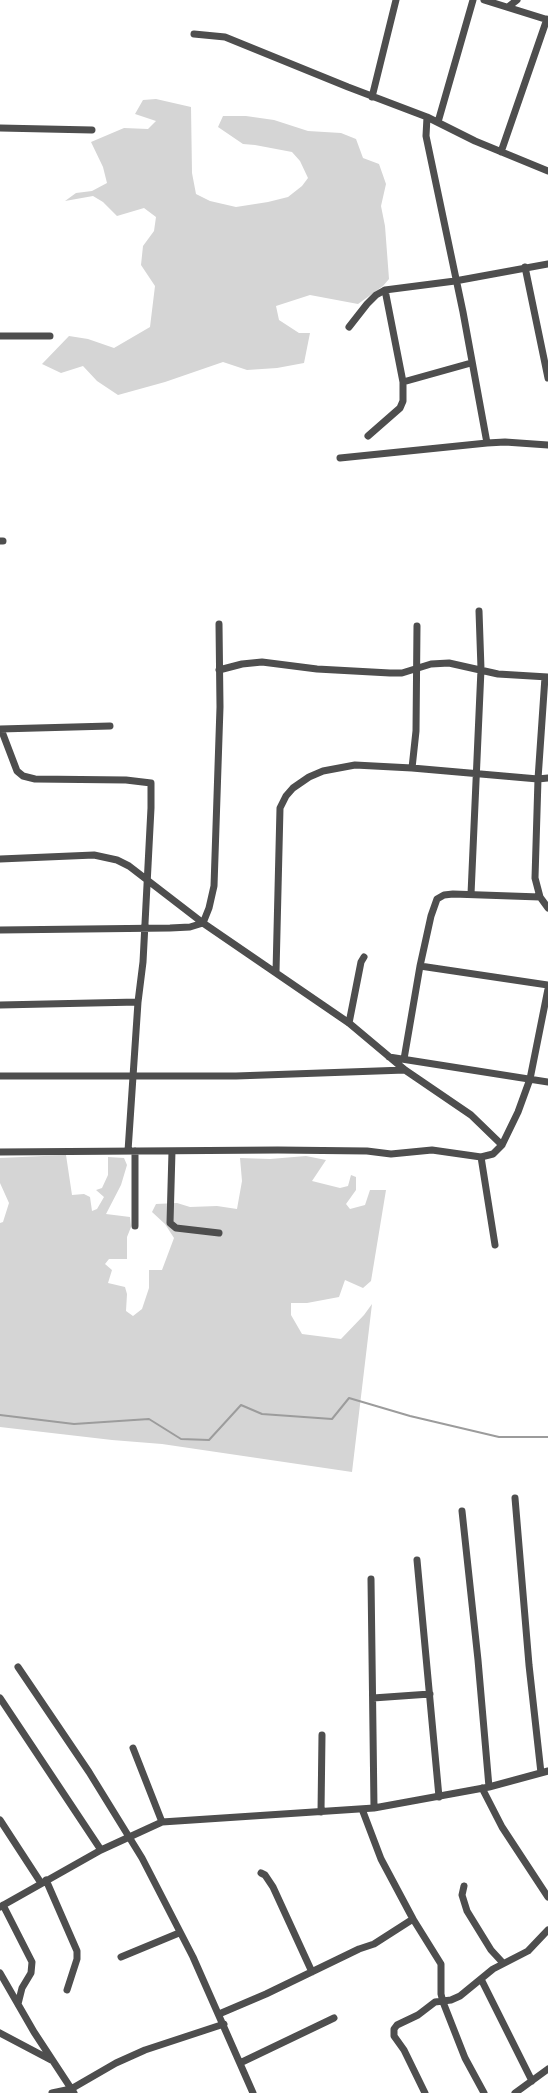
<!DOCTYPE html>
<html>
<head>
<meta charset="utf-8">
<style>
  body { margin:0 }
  canvas { display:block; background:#fff }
</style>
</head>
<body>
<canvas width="548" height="2093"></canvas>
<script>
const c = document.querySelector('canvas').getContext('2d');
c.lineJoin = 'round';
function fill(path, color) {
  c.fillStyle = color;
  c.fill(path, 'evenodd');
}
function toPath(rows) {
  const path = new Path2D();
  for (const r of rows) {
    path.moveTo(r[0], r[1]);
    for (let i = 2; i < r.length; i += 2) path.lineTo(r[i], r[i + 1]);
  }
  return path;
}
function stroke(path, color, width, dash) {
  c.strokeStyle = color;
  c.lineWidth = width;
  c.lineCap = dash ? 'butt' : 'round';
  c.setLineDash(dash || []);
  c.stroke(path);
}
fill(toPath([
  [156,99,191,107,192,173,196,194,210,201,236,207,268,202,288,197,302,186,308,178,300,161,292,152,255,145,243,144,218,127,223,116,246,116,274,120,308,131,341,133,356,139,363,158,379,164,386,184,381,206,385,226,389,279,383,286,358,304,310,295,276,306,279,320,299,333,310,333,304,363,277,368,247,370,223,362,165,382,118,395,97,381,83,366,61,373,42,364,69,336,88,339,114,348,150,327,155,286,141,265,143,246,154,231,156,217,144,208,117,216,103,202,93,196,65,201,76,193,92,191,107,183,103,167,91,142,124,128,148,129,156,121,135,114,143,100],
  [66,1155,72,1195,84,1194,90,1197,92,1211,97,1209,104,1197,96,1190,102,1188,108,1175,108,1157,124,1158,127,1165,121,1185,106,1214,130,1217,131,1227,127,1237,127,1259,109,1259,105,1264,112,1270,108,1283,125,1287,127,1294,126,1311,133,1316,142,1309,149,1288,149,1270,162,1270,174,1238,165,1224,152,1212,156,1204,177,1203,190,1207,217,1206,237,1209,242,1181,240,1158,270,1159,306,1156,326,1160,312,1181,340,1188,348,1186,351,1175,356,1177,356,1190,346,1204,350,1209,365,1205,370,1190,386,1190,371,1281,363,1288,345,1280,339,1297,307,1303,291,1303,291,1315,302,1334,341,1339,364,1315,372,1304,352,1472,162,1444,112,1440,0,1427,0,1223,3,1222,9,1203,0,1183,0,1158]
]), '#d5d5d5');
stroke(toPath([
  [0,1415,74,1424,149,1419,181,1439,209,1440,241,1405,262,1414,332,1419,349,1398,410,1416,499,1437,548,1437]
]), '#9c9c9c', 2);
stroke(toPath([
  [484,0,548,20],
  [508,7,517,0],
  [194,34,225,37,348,87,427,117,475,141,548,171],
  [372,97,396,0],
  [427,117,426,136,463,312,487,443],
  [438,122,473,0],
  [0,128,92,130],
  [501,152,547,19],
  [525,267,548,378],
  [349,327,367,304,376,295,385,290,455,281,548,264],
  [0,336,50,336],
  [403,382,471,363],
  [368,436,400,408,403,401,403,382,385,290],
  [340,458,487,443,505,442,548,445],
  [0,541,3,541],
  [219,670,242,664,262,662,317,669,390,673,402,673,431,664,449,663,498,674,548,677],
  [545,677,538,779,535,878,540,897,548,908],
  [0,729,110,726],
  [1,729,17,771,23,776,35,779,126,780,151,783,151,808,143,962,138,1002,128,1151],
  [412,768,416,731,417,626],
  [0,859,94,855,117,860,129,866,203,923,349,1023,405,1070,471,1115,502,1145,493,1154,481,1157,432,1150,391,1154,367,1151,278,1150,0,1152],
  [471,894,481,669,479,611],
  [0,930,170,928,190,927,203,923,209,908,214,886,220,707,219,624],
  [420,966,548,985],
  [276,972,280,808,286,796,293,788,309,777,323,771,355,765,412,768,538,779,548,778],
  [0,1005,138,1002],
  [349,1023,361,962,364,957],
  [389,1057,548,1082],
  [404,1059,420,966,431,916,437,899,444,895,453,894,540,897],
  [0,1076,236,1076,405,1070],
  [502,1145,518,1112,530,1079,548,989],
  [135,1151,135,1226],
  [172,1151,170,1223,176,1228,219,1233],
  [481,1157,495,1245],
  [515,1498,529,1665,541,1773],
  [462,1511,478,1660,489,1787],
  [417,1560,439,1797],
  [371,1579,374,1808],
  [18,1667,89,1772,142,1858,193,1957,253,2093],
  [0,1698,101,1850],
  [373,1698,430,1694],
  [133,1748,162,1822],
  [482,1788,502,1827,548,1897],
  [362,1809,381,1859,413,1919,441,1964,441,1994,443,2002,465,2058,484,2093],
  [321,1812,322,1735],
  [0,1820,41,1883],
  [261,1873,265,1875,273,1887,312,1972],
  [46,1880,77,1951,77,1959,67,1990],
  [464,1886,462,1895,467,1911,491,1950,503,1963],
  [3,1905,32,1962,31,1973,22,1988,18,2004],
  [0,1907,101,1850,162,1822,374,1808,489,1787,548,1771],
  [121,1957,179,1933],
  [0,1973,34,2032,74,2093],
  [481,1979,532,2081],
  [219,2014,266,1994,359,1949,374,1944,413,1919],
  [0,2033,51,2060],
  [240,2063,334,2018],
  [52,2093,71,2089,116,2063,145,2050,224,2024],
  [425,2093,404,2050,394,2036,394,2029,397,2025,418,2015,435,2002,451,2000,460,1996,493,1969,528,1951,548,1930],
  [515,2093,548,2069]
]), '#4e4e4e', 7);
</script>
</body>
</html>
